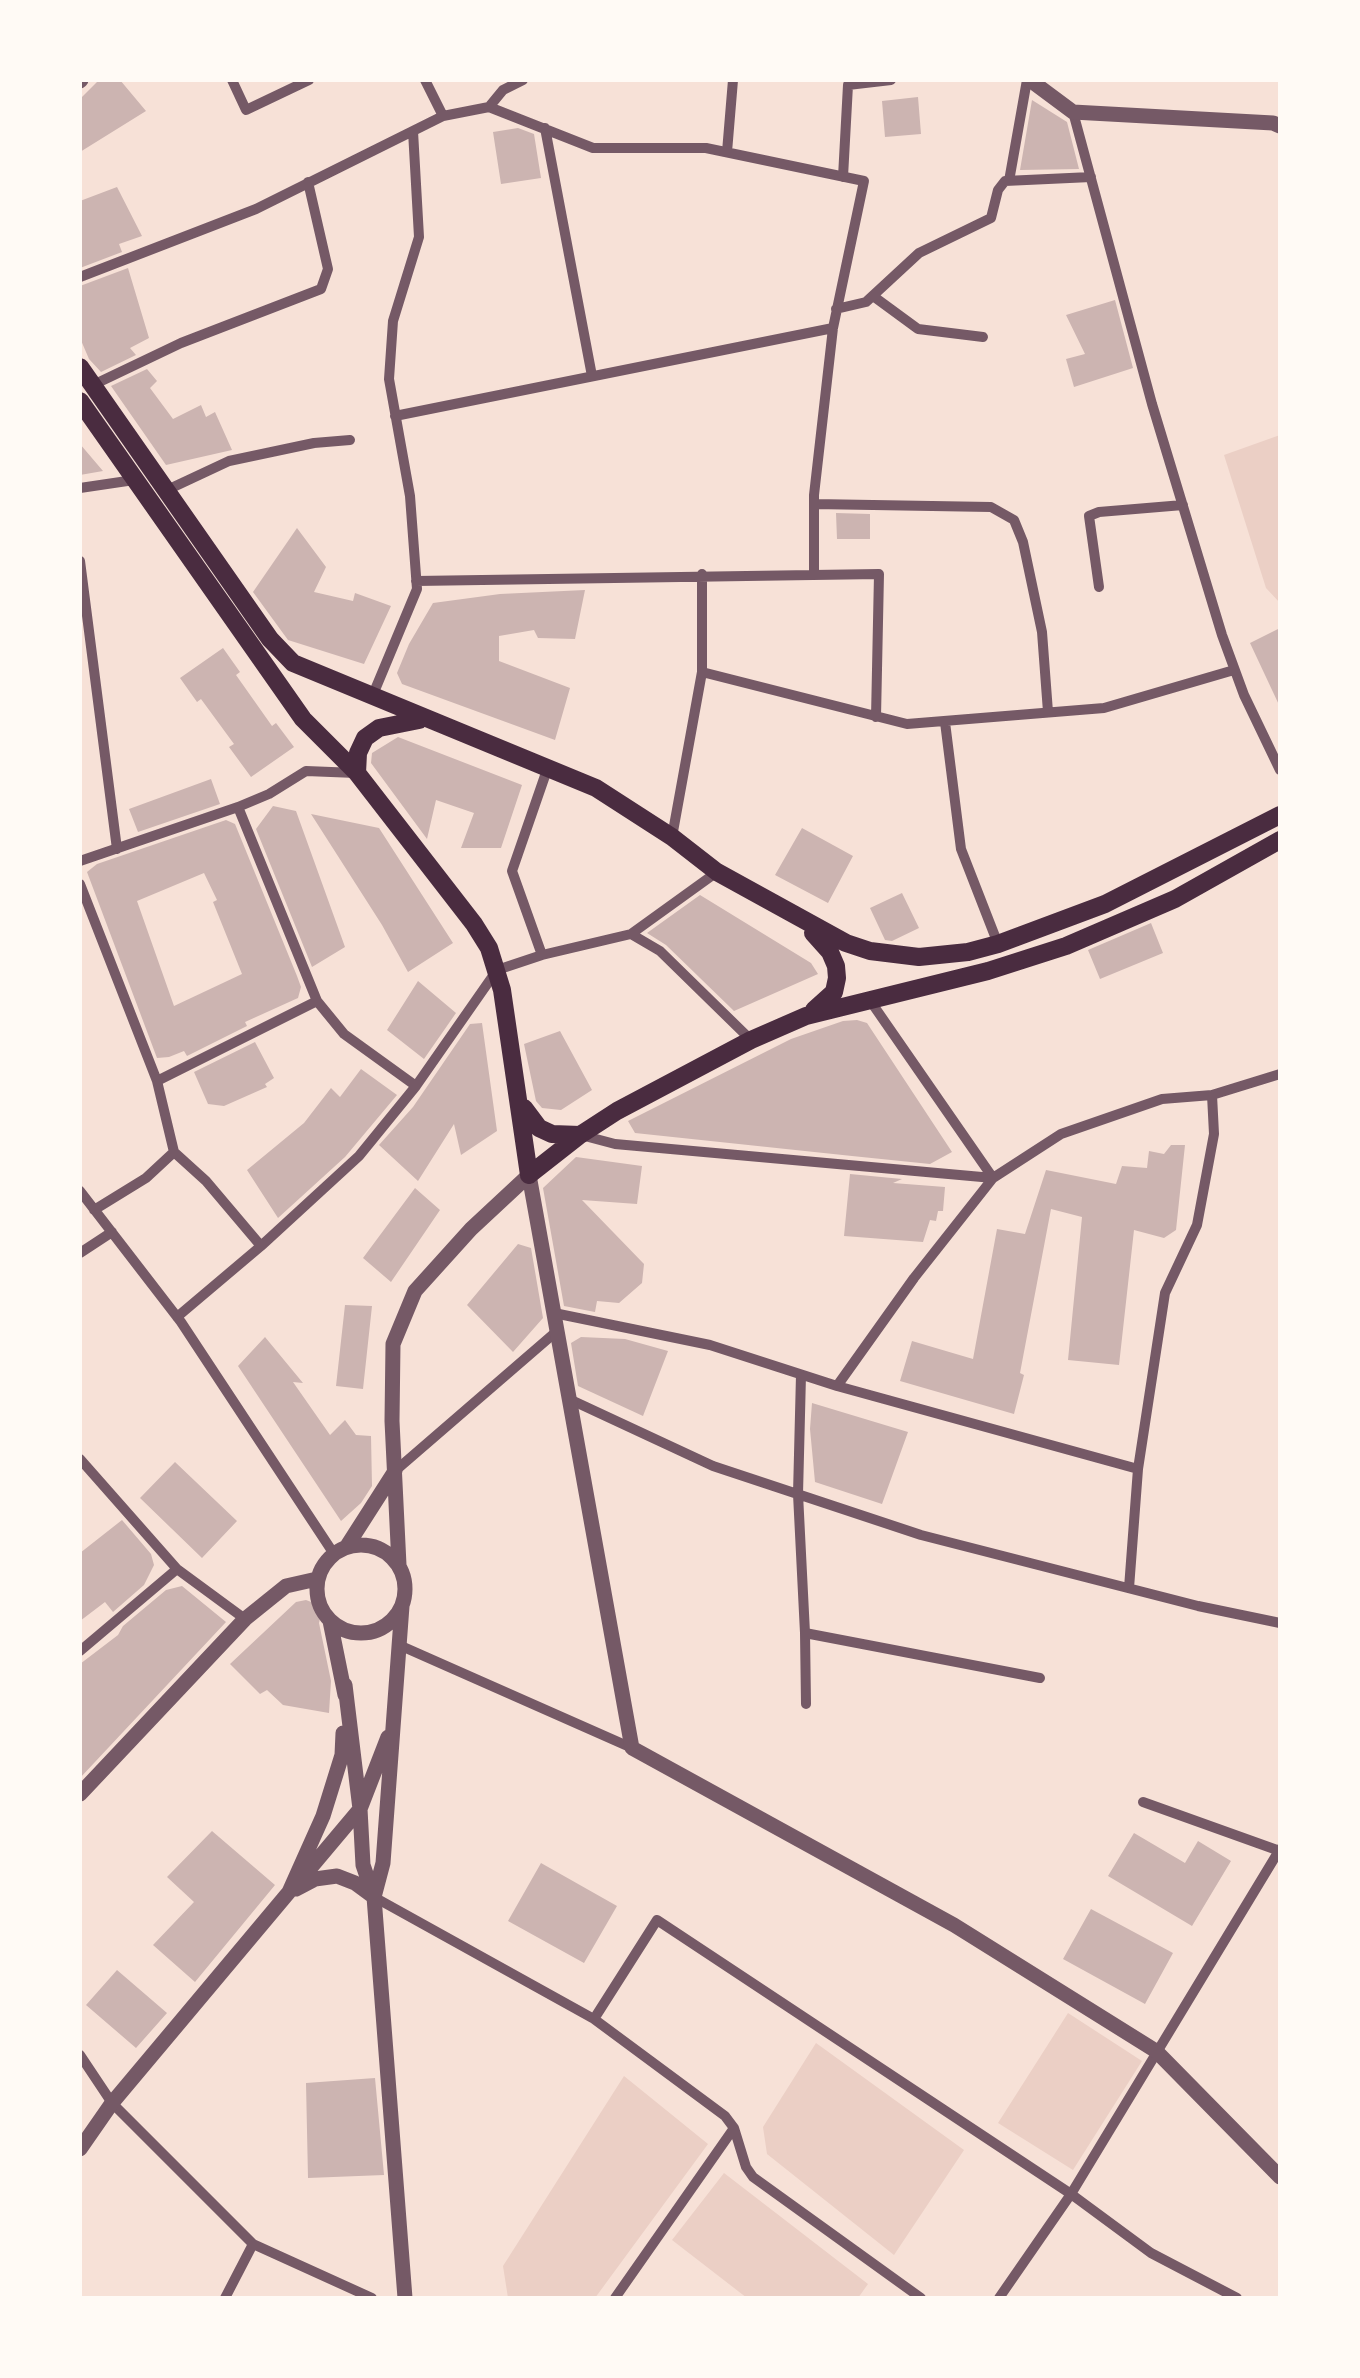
<!DOCTYPE html>
<html>
<head>
<meta charset="utf-8">
<style>
  body { margin:0 }
  #map { position:relative; width:1360px; height:2378px; overflow:hidden; background:#f7e1d7; font-family:Merriweather,serif }
  canvas { display:block }
  .frame { position:absolute; inset:0; border:82px solid #fffaf5; pointer-events:none }
</style>
</head>
<body>
<div id="map">
<canvas width="1360" height="2378"></canvas>
<div class="frame"></div>
</div>
<script>
const c = document.querySelector('canvas').getContext('2d');
c.lineJoin = 'round';
function fill(path, color) {
  c.fillStyle = color;
  c.fill(path, 'evenodd');
}
function toPath(rows) {
  const path = new Path2D();
  for (const r of rows) {
    if (r.length === 3) {
      path.moveTo(r[0] + r[2], r[1]);
      path.arc(r[0], r[1], r[2], 0, 2 * Math.PI);
      continue;
    }
    path.moveTo(r[0], r[1]);
    for (let i = 2; i < r.length; i += 2) path.lineTo(r[i], r[i + 1]);
  }
  return path;
}
function stroke(path, color, width, dash) {
  c.strokeStyle = color;
  c.lineWidth = width;
  c.lineCap = dash ? 'butt' : 'round';
  c.setLineDash(dash || []);
  c.stroke(path);
}
fill(toPath([
  [1280,435,1280,603,1266,588,1224,455],
  [1068,2013,1142,2061,1073,2170,998,2123],
  [816,2043,964,2150,894,2255,767,2154,763,2127],
  [624,2076,708,2144,595,2298,508,2298,503,2266],
  [724,2173,868,2284,858,2298,747,2298,672,2240]
]), '#ebcfc5');
fill(toPath([
  [99,80,120,80,146,111,80,152,80,99],
  [918,97,921,134,885,137,882,101],
  [1032,100,1067,122,1079,169,1020,170],
  [518,128,534,134,541,178,501,184,493,132],
  [117,187,142,236,119,244,122,252,80,268,80,201],
  [128,268,149,338,130,348,136,355,101,372,89,359,80,338,80,286],
  [1115,300,1133,368,1074,387,1066,359,1085,354,1066,315],
  [147,369,157,381,150,388,173,419,201,405,206,417,215,412,232,450,166,465,111,386],
  [80,444,103,471,80,475],
  [836,513,870,514,870,539,837,539],
  [297,528,326,567,314,592,353,601,355,593,391,606,364,664,288,640,253,592],
  [585,590,575,639,538,638,534,630,499,636,499,661,570,688,555,740,402,684,397,673,409,644,433,603,500,594],
  [1280,628,1280,707,1250,643],
  [223,648,240,672,236,675,272,726,276,723,294,747,251,777,229,747,234,744,201,699,197,702,180,678],
  [398,737,522,785,501,848,461,848,474,813,436,800,427,839,371,763,372,753],
  [211,779,220,804,138,832,129,809],
  [273,806,296,811,345,947,312,967,256,829],
  [311,814,379,828,453,943,408,972,382,925],
  [226,820,235,824,297,976,301,987,298,998,245,1022,247,1026,187,1056,184,1051,169,1057,157,1058,87,872,97,864],
  [204,873,217,900,213,902,242,974,174,1006,137,901],
  [802,828,853,856,828,903,775,875],
  [902,893,919,928,892,941,885,940,870,908],
  [700,895,811,963,818,974,734,1011,666,945,647,933],
  [1151,923,1163,953,1100,979,1088,950],
  [418,981,456,1013,424,1059,387,1030],
  [857,1020,867,1023,952,1152,930,1164,852,1156,635,1133,628,1121,791,1039,843,1021],
  [482,1023,497,1131,461,1155,454,1124,418,1181,379,1145,413,1107,470,1024],
  [560,1031,592,1090,561,1110,542,1108,536,1101,524,1044],
  [255,1042,274,1078,265,1084,267,1087,224,1106,208,1104,194,1072],
  [361,1069,397,1095,345,1157,278,1218,247,1170,304,1123,331,1088,340,1097],
  [1171,1145,1185,1145,1176,1230,1164,1238,1134,1230,1119,1365,1068,1360,1082,1217,1051,1209,1020,1373,1024,1375,1014,1414,900,1381,912,1341,973,1359,997,1229,1025,1234,1046,1170,1116,1184,1122,1166,1147,1168,1149,1151,1164,1154],
  [576,1157,642,1166,637,1204,582,1200,644,1264,642,1283,619,1303,597,1301,595,1312,564,1306,543,1188],
  [850,1174,902,1179,893,1183,945,1187,943,1211,938,1211,936,1221,930,1220,923,1242,844,1236],
  [415,1188,440,1210,391,1282,363,1258],
  [518,1244,531,1248,543,1318,513,1352,467,1305],
  [345,1305,372,1306,363,1389,336,1386],
  [265,1337,303,1383,293,1382,330,1435,345,1420,356,1435,371,1436,372,1486,361,1503,341,1521,238,1366],
  [581,1337,625,1339,668,1351,643,1416,578,1386,571,1343],
  [812,1403,908,1432,882,1504,815,1482,810,1429],
  [175,1462,237,1521,202,1558,140,1498],
  [122,1520,151,1554,154,1565,144,1585,113,1612,105,1602,80,1621,80,1553],
  [182,1586,226,1622,80,1778,80,1664,118,1635,123,1626,166,1590],
  [306,1600,314,1603,321,1615,319,1623,331,1681,329,1713,283,1705,267,1690,260,1694,230,1664,296,1602],
  [212,1831,275,1885,195,1982,153,1945,194,1902,167,1877],
  [1134,1833,1185,1863,1198,1841,1231,1861,1192,1926,1108,1876],
  [541,1863,617,1906,584,1963,508,1921],
  [1091,1909,1173,1953,1145,2004,1063,1959],
  [117,1970,167,2013,136,2048,86,2005],
  [375,2078,384,2175,308,2178,306,2083]
]), '#ccb4b1');
stroke(toPath([
  [232,80,246,110,309,80],
  [425,80,443,116],
  [489,107,503,90,523,80],
  [1073,112,1152,404,1222,635,1244,695,1280,770],
  [545,128,592,376],
  [727,152,733,80],
  [843,177,848,85,891,80],
  [1009,181,1027,80],
  [80,277,256,209,443,116,489,107,593,148,706,148,864,181,833,328,814,495,814,574],
  [873,296,918,329,983,337],
  [836,309,866,302,919,253,991,218,998,190,1005,181,1091,177],
  [93,385,181,343,321,289,328,269,308,182],
  [395,416,833,328],
  [80,488,134,480],
  [167,490,229,461,314,443,350,440],
  [814,504,991,507,1014,520,1023,542,1042,632,1048,712],
  [80,561,117,849],
  [416,581,879,574,876,717],
  [1099,587,1089,516,1099,512,1183,505],
  [702,672,907,724,1104,708,1234,670],
  [372,697,417,589,410,496,389,379,393,321,419,237,413,131],
  [945,722,961,849,998,944],
  [238,807,317,1001,344,1034,416,1086],
  [672,837,702,672,702,574],
  [80,861,238,807,269,794,306,771,356,773],
  [80,884,157,1081,174,1152,206,1181,261,1246],
  [631,934,717,872],
  [542,955,512,871,548,767],
  [157,1081,317,1001],
  [581,1135,615,1144,993,1178,869,999],
  [80,1191,181,1322,334,1554],
  [94,1210,146,1178,174,1152],
  [80,1253,112,1232],
  [554,1313,710,1345,837,1386,914,1278,993,1178,1061,1134,1162,1099,1212,1095],
  [177,1317,261,1246,359,1156,416,1086,497,970,542,955,631,934,660,951,751,1040],
  [801,1375,798,1494,805,1633,1040,1678],
  [837,1386,1138,1469],
  [569,1399,713,1466,921,1535,1198,1606,1280,1623],
  [80,1459,177,1569,245,1619],
  [395,1471,557,1331],
  [1129,1588,1138,1469,1165,1293,1197,1225,1214,1134,1212,1095,1280,1074],
  [805,1633,806,1704],
  [399,1645,632,1748],
  [80,1651,177,1569],
  [1143,1802,1277,1850],
  [374,1897,594,2019,725,2116,734,2128,746,2167,753,2177,921,2298],
  [594,2019,657,1920,1071,2194,1151,2253,1237,2298],
  [80,2055,112,2103,253,2244,372,2298],
  [225,2298,253,2244],
  [615,2298,734,2128],
  [999,2298,1071,2194,1280,1849]
]), '#755966', 10);
stroke(toPath([
  [1030,80,1073,112,1273,123,1280,126],
  [80,81,81,80],
  [529,1175,632,1748,954,1925,1156,2051,1280,2177],
  [361,1589,44],
  [347,1546,395,1471],
  [399,1565,392,1421,393,1344,415,1291,471,1229,529,1175],
  [330,1621,345,1695],
  [345,1685,360,1809,363,1865,374,1897,405,2298],
  [80,1794,245,1619,286,1586,317,1579],
  [302,1878,360,1809,388,1737],
  [296,1889,315,1879,337,1876,355,1883,374,1897],
  [374,1897,383,1863,402,1606],
  [80,2149,112,2103,289,1892,323,1816,342,1755,343,1733]
]), '#755966', 15);
stroke(toPath([
  [80,367,270,639,293,663,596,788,672,837,717,872,846,943,870,951,919,957,968,952,998,944,1105,904,1280,815],
  [80,401,303,719,357,773,474,924,489,948,502,990,529,1175],
  [357,773,358,753,365,738,379,728,419,720],
  [813,933,830,952,836,966,837,978,834,992,814,1010],
  [524,1108,539,1128,552,1134,580,1135],
  [529,1175,580,1135,617,1111,751,1040,806,1016,988,971,1066,946,1175,899,1280,840]
]), '#4a2c40', 18);
</script>
</body>
</html>
